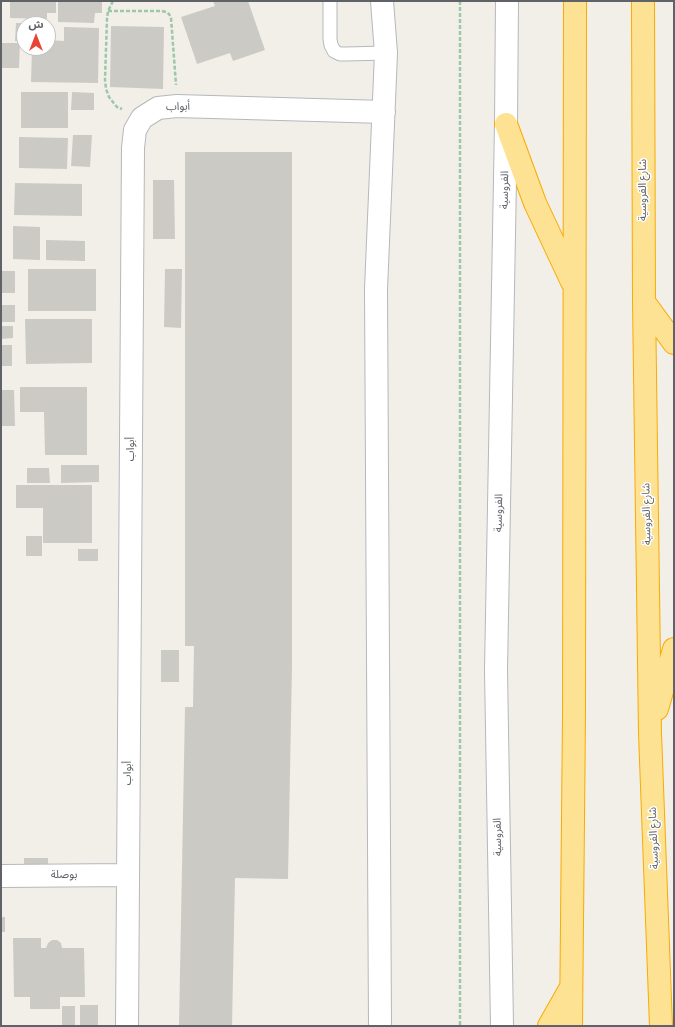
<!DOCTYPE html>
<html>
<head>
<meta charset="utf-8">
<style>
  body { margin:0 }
  #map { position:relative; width:675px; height:1027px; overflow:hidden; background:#f1efe8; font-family:Signika,"Noto Sans Arabic",sans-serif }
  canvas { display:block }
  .frame { position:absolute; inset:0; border:2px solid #5f6368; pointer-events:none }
  .north { position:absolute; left:16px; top:16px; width:40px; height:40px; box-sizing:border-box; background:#fff; border:1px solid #bfc1c3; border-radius:50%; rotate:0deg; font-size:11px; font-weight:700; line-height:16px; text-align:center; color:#5f6368 }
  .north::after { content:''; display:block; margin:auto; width:14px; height:18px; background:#ea4335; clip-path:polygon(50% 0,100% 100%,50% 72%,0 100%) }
</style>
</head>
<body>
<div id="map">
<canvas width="675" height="1027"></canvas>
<div class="frame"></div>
<div class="north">ش</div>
</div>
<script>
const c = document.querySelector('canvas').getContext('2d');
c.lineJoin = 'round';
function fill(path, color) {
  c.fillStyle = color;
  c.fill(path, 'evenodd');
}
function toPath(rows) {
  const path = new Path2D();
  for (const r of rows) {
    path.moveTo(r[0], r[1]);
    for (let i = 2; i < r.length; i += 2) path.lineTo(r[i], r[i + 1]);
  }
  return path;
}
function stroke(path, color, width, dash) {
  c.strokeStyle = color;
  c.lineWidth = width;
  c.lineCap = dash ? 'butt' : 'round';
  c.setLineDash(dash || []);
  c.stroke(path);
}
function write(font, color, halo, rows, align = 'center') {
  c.font = font + ' Signika,"Noto Sans Arabic",sans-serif';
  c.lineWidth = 3;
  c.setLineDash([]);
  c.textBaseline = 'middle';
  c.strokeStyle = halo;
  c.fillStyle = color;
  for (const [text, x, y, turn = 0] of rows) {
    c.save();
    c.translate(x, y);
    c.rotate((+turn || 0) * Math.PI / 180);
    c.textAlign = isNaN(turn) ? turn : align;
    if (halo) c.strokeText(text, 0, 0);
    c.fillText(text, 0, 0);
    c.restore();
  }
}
fill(toPath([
  [10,1,56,1,56,13,47,13,47,19,10,18],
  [58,1,102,1,102,13,95,13,94,23,58,22],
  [213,1,248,1,265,50,233,61,230,53,197,64,181,17,215,6],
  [16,23,24,23,24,41,15,41],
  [111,26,164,27,163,89,110,87],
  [64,27,99,28,98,83,31,82,32,48,48,48,48,40,64,41],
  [1,43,20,43,19,68,1,68],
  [21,92,68,92,68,128,21,128],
  [72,92,94,93,94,110,71,110],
  [73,135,92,135,90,167,71,166],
  [19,137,68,138,67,169,19,168],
  [185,152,292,152,292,666,288,879,235,878,232,1026,179,1026,185,707,193,707,194,646,185,646],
  [153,180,174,180,175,239,153,239],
  [15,183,82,184,82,216,14,215],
  [13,226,40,227,40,260,13,259],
  [46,240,85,241,85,261,46,260],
  [28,269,96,269,96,311,28,311],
  [165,269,182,269,181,328,164,327],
  [1,271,15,271,15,293,1,293],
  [1,305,15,305,15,322,1,322],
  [25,319,92,319,92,363,26,364],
  [1,326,13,326,13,338,1,339],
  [1,345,12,345,12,366,1,366],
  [20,387,87,387,87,455,45,455,44,412,20,412],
  [1,390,14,390,15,426,1,426],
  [61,465,99,465,99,482,61,483],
  [27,468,49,468,50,483,27,483],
  [16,485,92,485,92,543,43,543,43,508,16,508],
  [26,536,42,536,42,556,26,556],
  [78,549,98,549,98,561,78,561],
  [161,650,179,650,179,682,161,682],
  [24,858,48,858,48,867,24,867],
  [1,917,5,917,5,932,1,932],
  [13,938,41,938,41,948,46,948,48,943,52,940,57,940,61,943,62,948,84,948,85,997,60,997,60,1009,30,1009,30,997,14,997],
  [80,1005,98,1005,98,1026,80,1026],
  [62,1006,75,1006,75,1026,62,1026]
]), '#cccac5');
const lane = toPath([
  [330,1,330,39,331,45,334,51,340,54,346,54,386,53]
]);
const street = toPath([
  [1,876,127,875],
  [127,1026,133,148,135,130,142,118,158,108,177,106,384,112],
  [380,1026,376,289,386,53,382,1],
  [502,1026,496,670,506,124,507,1]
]);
const highway = toPath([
  [643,1,644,302,650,733,661,1026],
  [506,124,535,203,572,282],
  [644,302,674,343],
  [657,709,674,649],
  [549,1026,570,989],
  [571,1026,574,715,575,1]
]);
stroke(lane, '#b5b8bc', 15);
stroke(street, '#b5b8bc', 24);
stroke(highway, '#f9ab00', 24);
stroke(toPath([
  [113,1,108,11,107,19,105,80,106,89,109,97,117,107,122,109],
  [460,1,460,1026],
  [108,11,162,11,166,12,169,14,171,18,176,85]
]), '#9cc7a9', 2.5, [4, 2]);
stroke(lane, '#fff', 13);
stroke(street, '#fff', 22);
stroke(highway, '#fde293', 22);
write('11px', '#5f6368', '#fff', [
  ["أبواب",178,107,-1],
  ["الفروسية",505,190,-89],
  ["شارع الفروسية",643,190,-90],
  ["أبواب",131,449,-90],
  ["الفروسية",499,513,-89],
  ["شارع الفروسية",647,514,-91],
  ["أبواب",128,773,-90],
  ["الفروسية",498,837,-91],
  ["شارع الفروسية",654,838,-92],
  ["بوصلة",64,875]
]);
</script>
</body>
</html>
